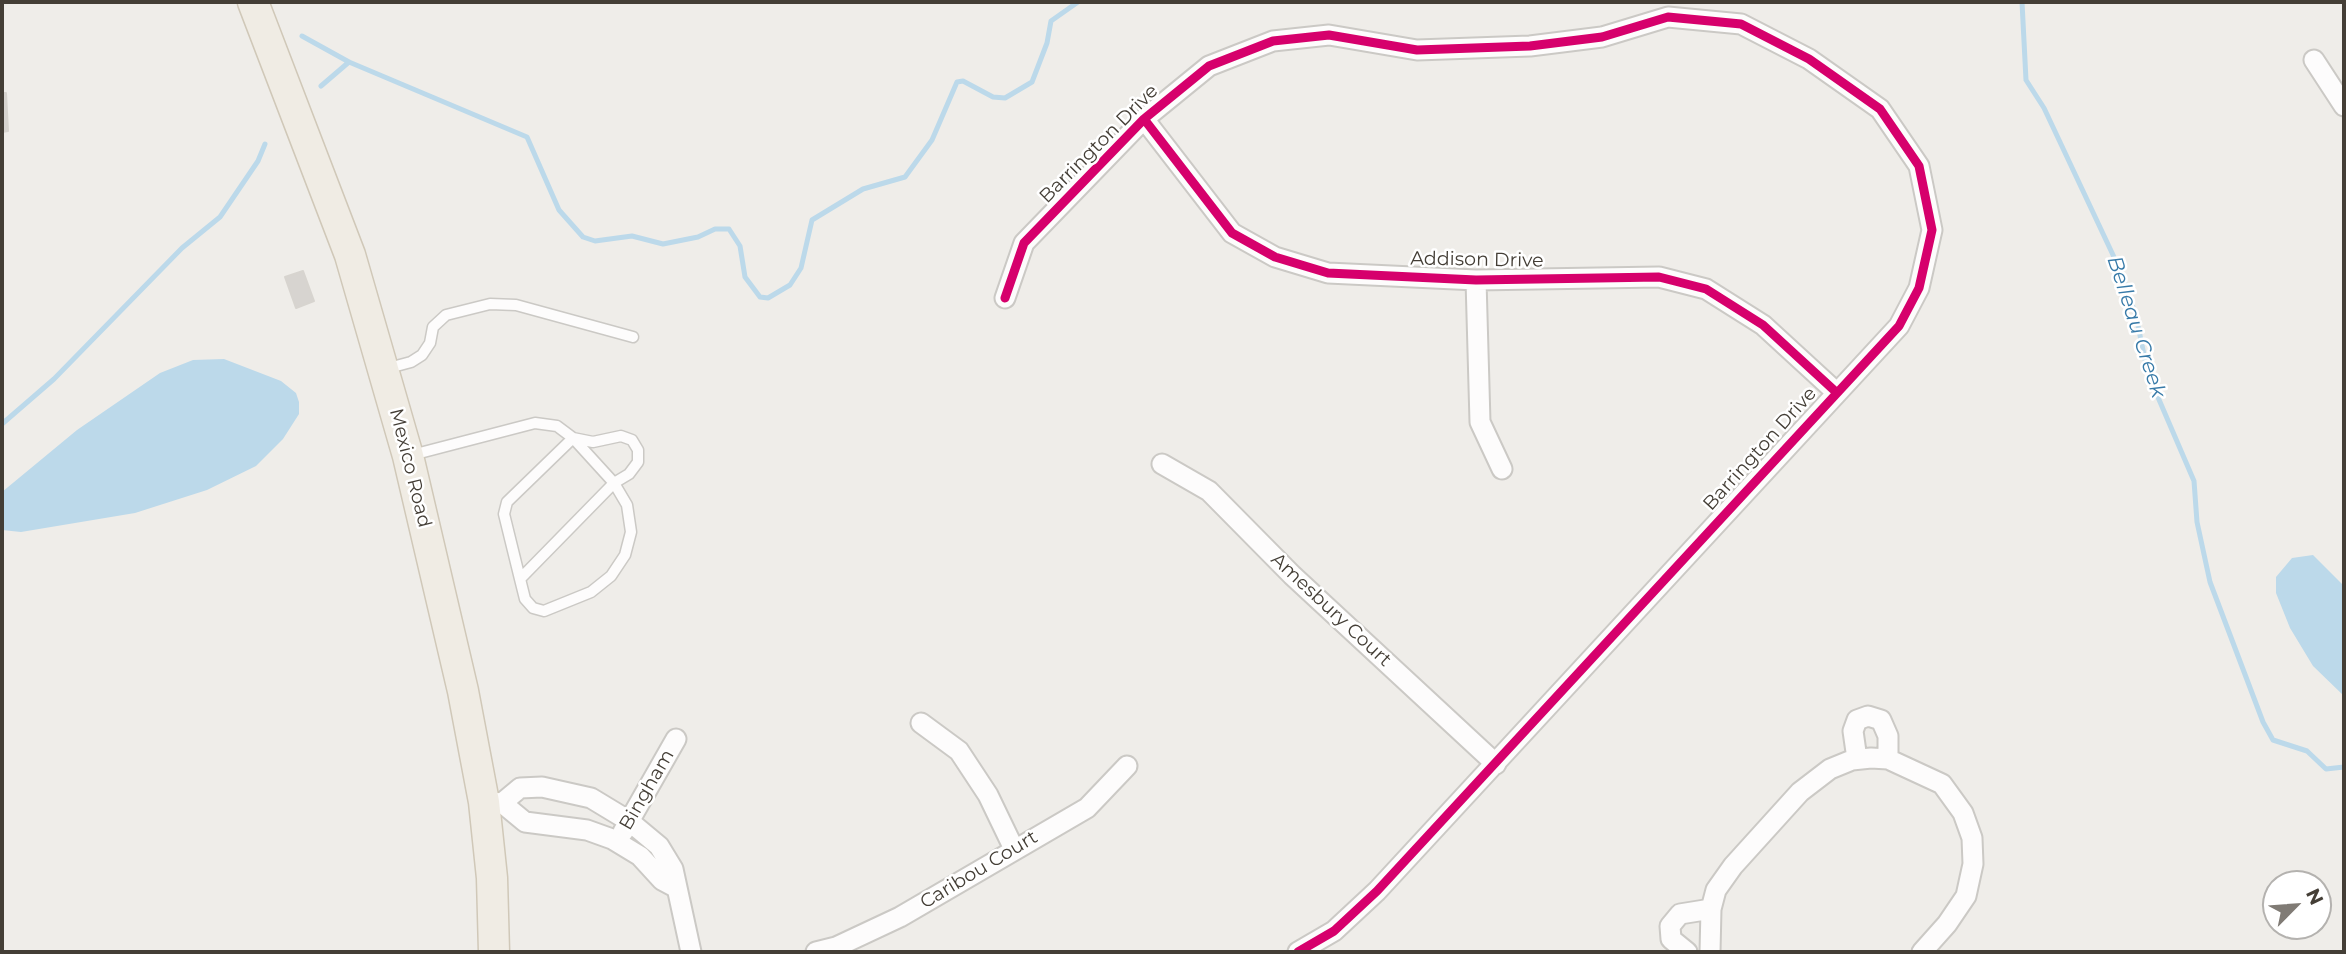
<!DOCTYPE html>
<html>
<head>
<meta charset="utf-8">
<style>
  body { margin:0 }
  #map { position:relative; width:2346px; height:954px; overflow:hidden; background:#efede9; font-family:Montserrat,sans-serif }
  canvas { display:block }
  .frame { position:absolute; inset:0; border:4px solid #443e36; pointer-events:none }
  .north { position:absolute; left:2262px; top:870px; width:70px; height:70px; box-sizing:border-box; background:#fff; border:2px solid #b4b2af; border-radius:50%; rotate:65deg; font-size:19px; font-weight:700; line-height:28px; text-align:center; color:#443e36 }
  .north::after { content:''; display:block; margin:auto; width:24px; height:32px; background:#807b75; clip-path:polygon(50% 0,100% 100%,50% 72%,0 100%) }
</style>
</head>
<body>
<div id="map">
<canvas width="2346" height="954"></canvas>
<div class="frame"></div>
<div class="north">N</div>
</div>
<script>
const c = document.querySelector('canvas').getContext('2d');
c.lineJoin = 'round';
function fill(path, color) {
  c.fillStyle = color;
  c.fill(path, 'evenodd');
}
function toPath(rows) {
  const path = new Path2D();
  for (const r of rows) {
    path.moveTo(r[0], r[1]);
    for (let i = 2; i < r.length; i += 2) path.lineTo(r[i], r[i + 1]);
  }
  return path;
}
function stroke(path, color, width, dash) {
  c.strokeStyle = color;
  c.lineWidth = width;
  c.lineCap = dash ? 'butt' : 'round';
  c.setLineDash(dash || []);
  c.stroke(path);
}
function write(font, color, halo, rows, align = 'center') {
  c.font = font + ' Montserrat,sans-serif';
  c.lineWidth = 5;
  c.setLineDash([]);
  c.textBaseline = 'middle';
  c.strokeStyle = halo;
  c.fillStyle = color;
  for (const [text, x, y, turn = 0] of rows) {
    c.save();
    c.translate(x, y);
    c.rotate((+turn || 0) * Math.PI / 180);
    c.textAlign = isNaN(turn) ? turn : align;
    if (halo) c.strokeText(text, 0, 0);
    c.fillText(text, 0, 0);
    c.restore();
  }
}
fill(toPath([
  [224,359,281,381,296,393,299,402,299,414,283,439,256,466,207,490,135,513,21,532,2,530,2,492,77,430,160,373,193,360],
  [2313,555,2344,586,2344,696,2313,666,2290,628,2276,593,2276,577,2292,558]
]), '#bcd9ea');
stroke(toPath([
  [2022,2,2026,80,2044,108,2121,272,2136,316,2148,374,2194,481,2197,522,2210,582,2263,722,2273,740,2307,751,2326,769,2344,767],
  [302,36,349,62,527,137,559,210,583,237,595,241,632,236,663,244,698,237,715,229,729,229,740,246,745,277,760,297,768,298,790,285,801,268,812,220,863,189,905,177,932,140,957,82,963,81,993,97,1005,98,1032,82,1047,43,1051,21,1078,2],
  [321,86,349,62],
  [2,424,54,379,182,248,220,217,258,161,265,144]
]), '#bcd9ea', 5);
const building = toPath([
  [2,93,6,93,8,131,2,132,2,93],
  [303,271,314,301,296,308,285,277,303,271]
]);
fill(building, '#d7d4d0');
stroke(building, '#d7d4cf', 2);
const lane = toPath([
  [385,369,411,362,422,355,430,343,433,327,446,315,490,304,516,305,633,337],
  [412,455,535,423,557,426,573,438,614,483,627,505,631,532,625,555,611,576,591,592,544,611,533,608,525,599,520,579,504,514,507,502,573,438,593,442,621,436,632,440,638,450,638,462,629,474,614,483,520,579]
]);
const street = toPath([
  [2314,60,2344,106],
  [1144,119,1232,233,1275,257,1328,273,1476,280,1659,277,1706,289,1763,325,1836,392],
  [1476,280,1480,422,1502,469],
  [1005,298,1024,243,1144,119,1209,66,1273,41,1329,35,1417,50,1530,46,1602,37,1668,17,1741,24,1809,59,1880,109,1919,166,1932,230,1919,288,1899,326,1377,891,1334,931,1298,952],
  [1162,464,1209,491,1292,575,1496,764],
  [921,723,959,751,988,795,1014,849],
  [1857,759,1853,731,1857,720,1868,716,1881,720,1888,736,1888,759],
  [491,802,502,803,525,822,587,830,612,839,640,856,662,880,677,888],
  [502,803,520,788,542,787,591,798,629,821,659,846,673,869,691,952],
  [623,832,676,739],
  [816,952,836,947,900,917,1087,808,1127,766],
  [1687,952,1671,939,1670,926,1680,914,1711,909],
  [1710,952,1711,909,1716,890,1733,866,1800,792,1830,769,1852,760,1871,758,1888,759,1942,784,1963,813,1972,838,1973,864,1966,896,1947,924,1922,952]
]);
const primary = toPath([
  [253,2,350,255,408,456,463,691,484,802,492,878,494,952]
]);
stroke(lane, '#cbc9c5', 13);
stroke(street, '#cbc9c5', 23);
stroke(primary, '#d0c8b8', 33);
stroke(lane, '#fdfcfc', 10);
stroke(street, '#fdfcfc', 19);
stroke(primary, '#f0ece4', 30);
stroke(toPath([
  [1144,119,1232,233,1275,257,1328,273,1476,280,1659,277,1706,289,1763,325,1836,392],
  [1005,298,1024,243,1144,119,1209,66,1273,41,1329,35,1417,50,1530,46,1602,37,1668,17,1741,24,1809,59,1880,109,1919,166,1932,230,1919,288,1899,326,1377,891,1334,931,1298,952]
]), '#d6006c', 9);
write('19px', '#443e36', '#fff', [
  ["Barrington Drive",1099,144,-45],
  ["Addison Drive",1477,260,1],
  ["Barrington Drive",1760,449,-48],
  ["Mexico Road",410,468,76],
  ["Amesbury Court",1331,610,43],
  ["Bingham",647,790,-60],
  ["Caribou Court",979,870,-31]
]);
write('italic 21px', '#377aa8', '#fff', [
  ["Belleau Creek",2136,327,72]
]);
</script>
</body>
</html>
